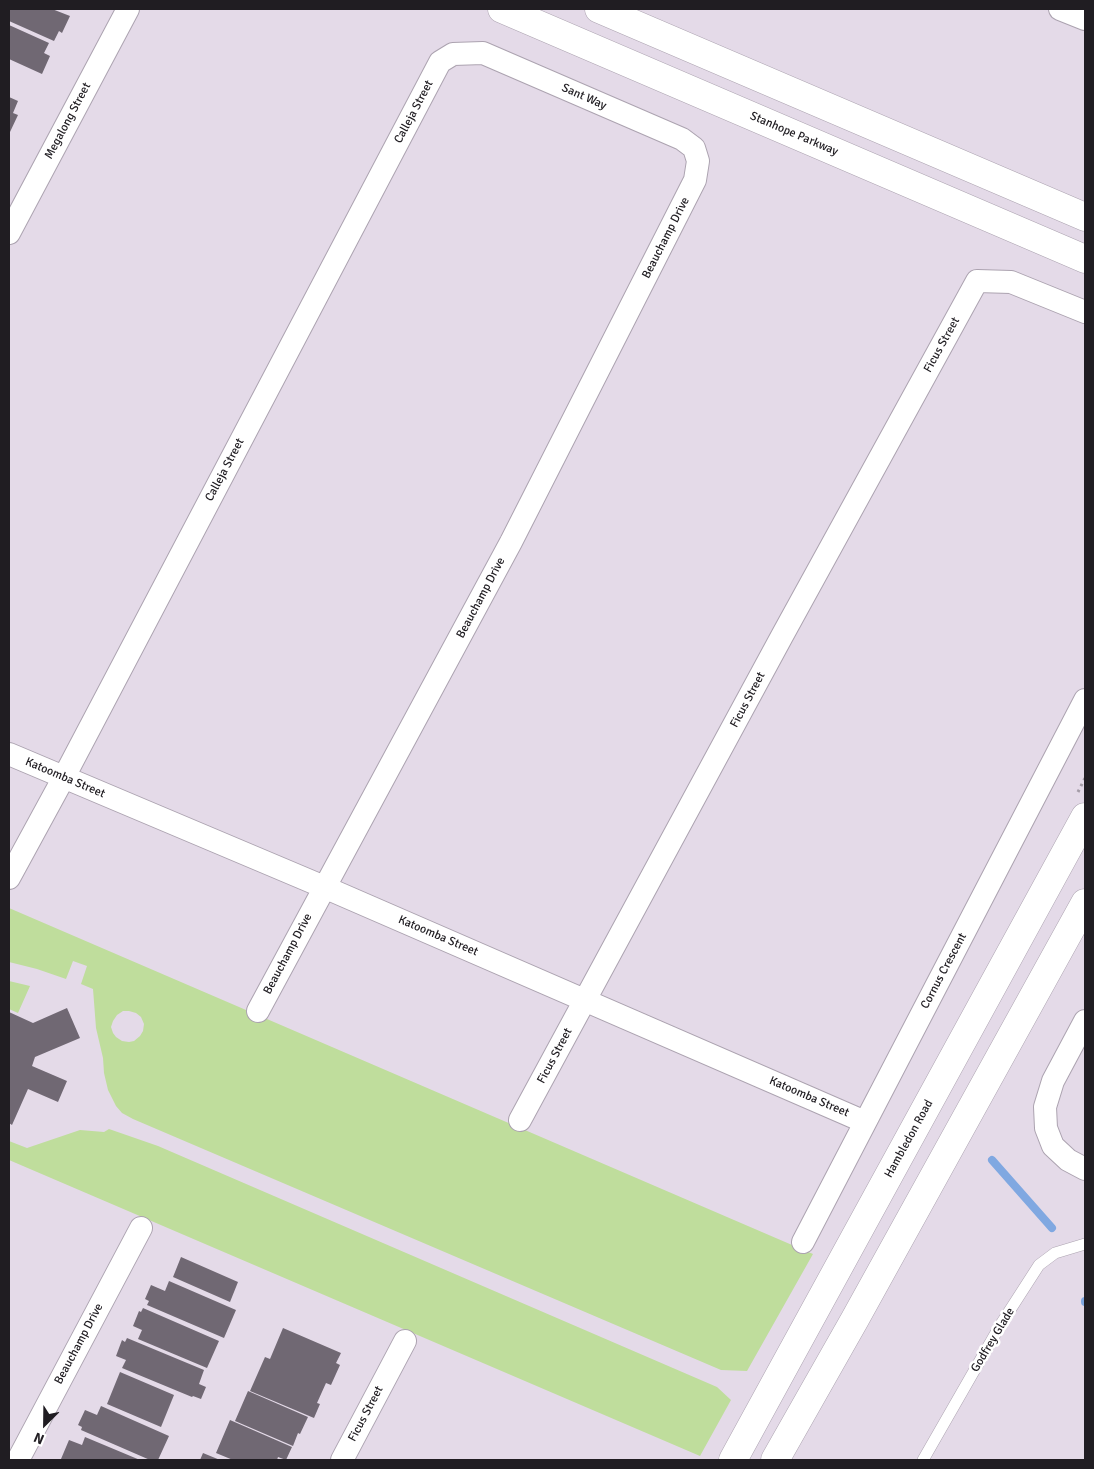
<!DOCTYPE html>
<html>
<head>
<meta charset="utf-8">
<style>
  body { margin:0 }
  #map { position:relative; width:1094px; height:1469px; overflow:hidden; background:#e4dae8; font-family:Signika,sans-serif }
  canvas { display:block }
  .frame { position:absolute; inset:0; border:10px solid #201d22; pointer-events:none }
  .north { position:absolute; left:20px; top:1399px; width:50px; height:50px; -webkit-text-stroke:4px #fff; paint-order:stroke; rotate:203deg; font-size:14px; font-weight:700; line-height:20px; text-align:center; color:#201d22 }
  .north::after { content:''; display:block; margin:auto; width:18px; height:22px; background:#201d22; clip-path:polygon(50% 0,100% 100%,50% 72%,0 100%) }
</style>
</head>
<body>
<div id="map">
<canvas width="1094" height="1469"></canvas>
<div class="frame"></div>
<div class="north">N</div>
</div>
<script>
const c = document.querySelector('canvas').getContext('2d');
c.lineJoin = 'round';
function fill(path, color) {
  c.fillStyle = color;
  c.fill(path, 'evenodd');
}
function toPath(rows) {
  const path = new Path2D();
  for (const r of rows) {
    path.moveTo(r[0], r[1]);
    for (let i = 2; i < r.length; i += 2) path.lineTo(r[i], r[i + 1]);
  }
  return path;
}
function stroke(path, color, width, dash) {
  c.strokeStyle = color;
  c.lineWidth = width;
  c.lineCap = dash ? 'butt' : 'round';
  c.setLineDash(dash || []);
  c.stroke(path);
}
function write(font, color, halo, rows, align = 'center') {
  c.font = font + ' Signika,sans-serif';
  c.lineWidth = 5;
  c.setLineDash([]);
  c.textBaseline = 'middle';
  c.strokeStyle = halo;
  c.fillStyle = color;
  for (const [text, x, y, turn = 0] of rows) {
    c.save();
    c.translate(x, y);
    c.rotate((+turn || 0) * Math.PI / 180);
    c.textAlign = isNaN(turn) ? turn : align;
    if (halo) c.strokeText(text, 0, 0);
    c.fillText(text, 0, 0);
    c.restore();
  }
}
fill(toPath([
  [9,908,813,1254,747,1371,721,1370,133,1119,122,1113,116,1106,108,1090,104,1073,103,1058,96,1028,93,989,81,984,87,966,73,961,66,979,37,969,9,962],
  [123,1011,129,1011,136,1013,141,1017,144,1024,143,1031,140,1036,134,1041,129,1042,122,1041,116,1037,113,1033,111,1027,113,1021,117,1015],
  [9,981,30,986,18,1013,9,1009],
  [109,1129,158,1146,717,1387,731,1400,700,1456,9,1160,9,1141,27,1148,80,1130,104,1132]
]), '#bfdd9c');
stroke(toPath([
  [992,1160,1052,1228],
  [1085,1301,1085,1302]
]), '#80a8e1', 8);
fill(toPath([
  [9,9,52,9,70,16,62,33,59,31,54,41,9,21],
  [9,25,49,43,44,53,50,56,42,74,9,59],
  [9,97,18,101,13,113,18,115,10,132,9,131],
  [67,1008,80,1038,35,1057,32,1066,67,1081,58,1102,28,1089,12,1125,9,1123,9,1012,33,1023],
  [181,1257,238,1282,230,1302,173,1277],
  [169,1281,236,1310,224,1338,147,1305,149,1301,145,1299,151,1285,165,1291],
  [143,1308,219,1341,207,1368,138,1339,142,1330,133,1326,139,1311,141,1312],
  [283,1328,341,1353,336,1363,340,1365,331,1385,326,1383,317,1403,320,1404,314,1418,250,1391,265,1357,270,1359],
  [127,1338,204,1370,199,1384,206,1387,201,1399,193,1396,192,1397,122,1368,126,1360,116,1356,122,1340,125,1342],
  [120,1372,174,1395,161,1427,107,1404],
  [248,1391,308,1417,300,1434,298,1433,293,1446,235,1421],
  [101,1406,169,1436,158,1460,150,1460,81,1430,82,1427,78,1425,85,1410,97,1415],
  [230,1420,292,1447,286,1460,278,1457,277,1460,233,1460,216,1453],
  [85,1437,140,1460,65,1460,61,1459,69,1440,82,1445],
  [203,1453,220,1460,200,1460]
]), '#706873');
const lane = toPath([
  [923,1460,1001,1324,1039,1265,1055,1253,1085,1244]
]);
const street = toPath([
  [1060,9,1085,19],
  [9,233,128,9],
  [9,754,324,887,865,1122],
  [9,878,64,777,440,62,453,54,483,53,682,139,694,148,698,161,695,180,511,542,258,1011],
  [1085,1021,1053,1081,1045,1107,1046,1128,1053,1146,1068,1160,1085,1169],
  [520,1120,782,636,977,281,1011,282,1085,312],
  [803,1242,1085,700],
  [18,1460,141,1228],
  [342,1460,405,1341]
]);
const secondary = toPath([
  [502,9,1085,259],
  [599,9,1085,217],
  [733,1460,1085,817],
  [775,1460,855,1319,1085,903]
]);
stroke(lane, '#aca3b0', 12);
stroke(street, '#aca3b0', 24);
stroke(secondary, '#aca3b0', 29);
stroke(toPath([
  [1078,792,1085,778]
]), '#a49ca7', 3, [2.5, 4]);
stroke(lane, '#fff', 11);
stroke(street, '#fff', 22);
stroke(secondary, '#fff', 28);
write('12px', '#201d22', '#fff', [
  ["Sant Way",584,97,24],
  ["Calleja Street",414,112,-62],
  ["Megalong Street",68,121,-62],
  ["Stanhope Parkway",794,134,23],
  ["Beauchamp Drive",666,238,-63],
  ["Ficus Street",942,345,-61],
  ["Calleja Street",225,470,-62],
  ["Beauchamp Drive",481,598,-62],
  ["Ficus Street",748,700,-62],
  ["Katoomba Street",65,778,23],
  ["Katoomba Street",438,936,23],
  ["Beauchamp Drive",288,954,-62],
  ["Cornus Crescent",944,971,-62],
  ["Ficus Street",555,1056,-62],
  ["Katoomba Street",809,1097,23],
  ["Hambledon Road",909,1139,-61],
  ["Godfrey Glade",993,1340,-59],
  ["Beauchamp Drive",79,1344,-62],
  ["Ficus Street",366,1414,-62]
]);
</script>
</body>
</html>
